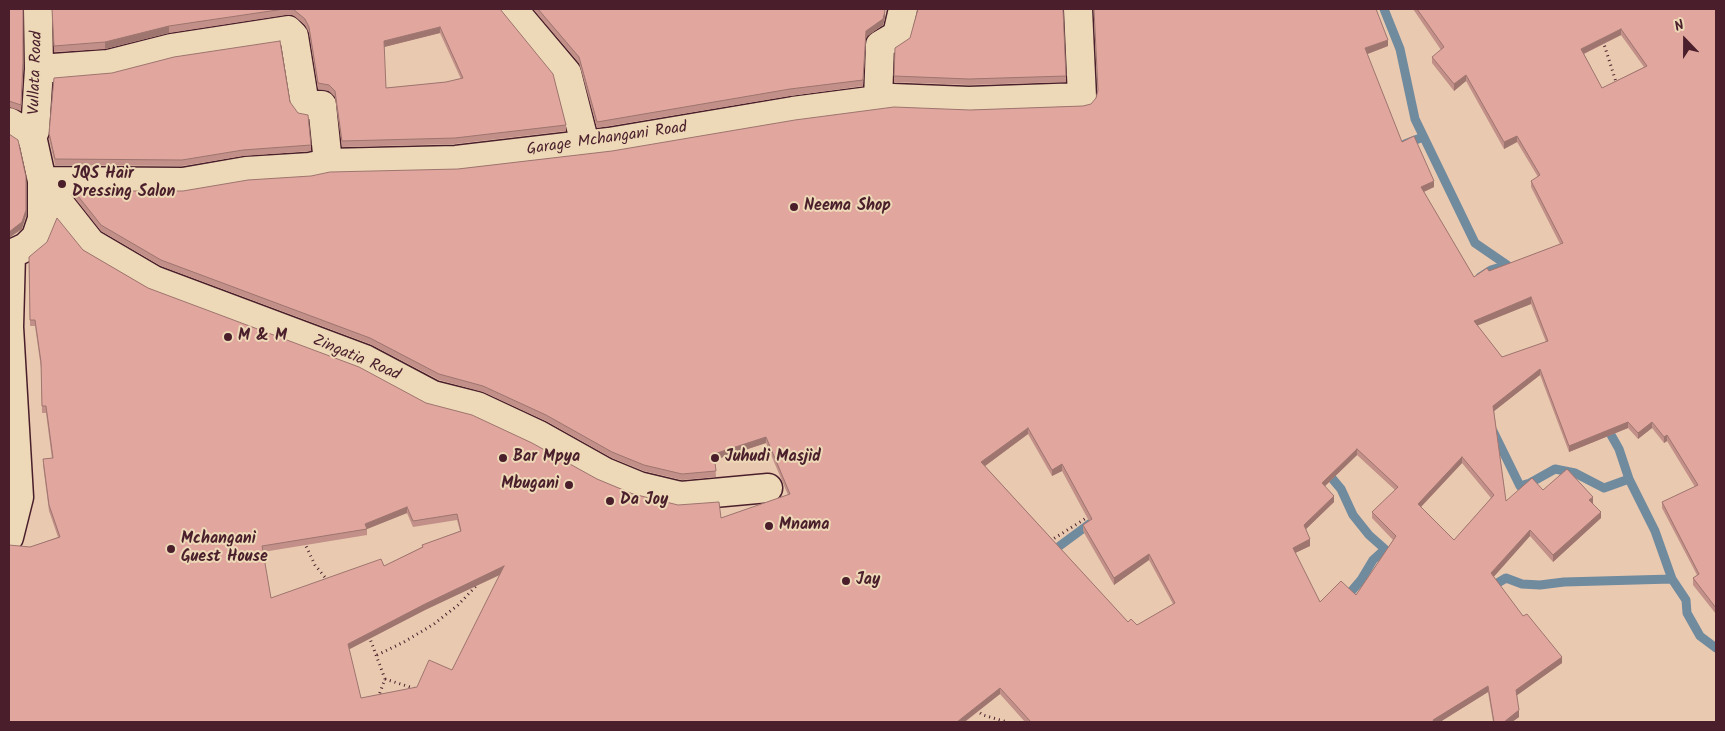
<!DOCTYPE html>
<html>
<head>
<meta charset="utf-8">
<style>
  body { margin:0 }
  #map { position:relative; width:1725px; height:731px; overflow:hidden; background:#e9c9b0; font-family:Kalam,sans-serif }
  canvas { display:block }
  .frame { position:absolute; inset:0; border:10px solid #4a1f2b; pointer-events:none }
  .north { position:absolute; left:1660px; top:15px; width:50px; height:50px; -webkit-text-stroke:4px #edd8b7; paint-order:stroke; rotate:338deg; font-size:14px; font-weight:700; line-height:20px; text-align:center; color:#4a1f2b }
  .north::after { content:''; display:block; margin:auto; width:18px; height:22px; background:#4a1f2b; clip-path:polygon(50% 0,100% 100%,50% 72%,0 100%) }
</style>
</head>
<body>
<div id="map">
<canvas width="1725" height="731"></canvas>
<div class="frame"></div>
<div class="north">N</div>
</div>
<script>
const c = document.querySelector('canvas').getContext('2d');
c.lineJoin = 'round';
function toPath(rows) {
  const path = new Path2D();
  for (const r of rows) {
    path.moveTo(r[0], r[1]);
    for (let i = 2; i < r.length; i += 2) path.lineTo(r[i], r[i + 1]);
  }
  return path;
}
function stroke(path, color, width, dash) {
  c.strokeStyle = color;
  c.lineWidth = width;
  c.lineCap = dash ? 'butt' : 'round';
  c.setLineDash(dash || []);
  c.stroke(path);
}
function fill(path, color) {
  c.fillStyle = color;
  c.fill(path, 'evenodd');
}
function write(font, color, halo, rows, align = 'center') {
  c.font = font + ' Kalam,sans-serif';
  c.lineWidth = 4;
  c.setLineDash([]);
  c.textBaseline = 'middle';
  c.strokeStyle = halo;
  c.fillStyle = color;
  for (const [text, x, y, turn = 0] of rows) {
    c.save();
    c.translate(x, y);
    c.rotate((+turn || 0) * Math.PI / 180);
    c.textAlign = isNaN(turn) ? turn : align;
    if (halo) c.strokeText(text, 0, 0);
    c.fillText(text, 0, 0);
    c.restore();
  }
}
stroke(toPath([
  [1384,9,1400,49,1415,119,1475,243,1507,265],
  [1405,144,1423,137],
  [1480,277,1491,270,1507,265],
  [1606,426,1619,449,1629,479,1655,531,1672,579,1686,600,1687,613,1700,636,1716,648],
  [1493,431,1520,486,1530,483,1555,469,1575,473,1604,488,1629,479],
  [1325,470,1341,489,1353,515,1369,535,1395,558],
  [1050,553,1092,522],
  [1489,588,1506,578,1522,584,1540,585,1564,582,1672,579],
  [1344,600,1361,580,1373,560,1384,550]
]), '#708a9e', 9);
const minor = toPath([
  [513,9,567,73,585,144],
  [39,69,108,64,171,48,288,30,294,36,305,105,322,105,328,163],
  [878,100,880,45,897,35,903,9],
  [9,122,32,136,42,181,91,243,154,280,365,359,433,395,477,406,539,435,605,472,639,486,681,496,768,488],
  [32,136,35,131,39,69,38,9],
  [9,255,26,247,36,237,42,219,42,181,183,182,246,171,310,167,328,163,456,160,609,142,793,111,893,98,969,101,1082,97,1078,9],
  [9,537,19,497,9,327,11,254]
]);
stroke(minor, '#4a1f2b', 31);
stroke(toPath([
  [1603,41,1617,85],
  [749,447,756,462],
  [1050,541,1091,515],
  [304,542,315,565,328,581],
  [369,636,385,679,378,698],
  [377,655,404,642,434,624,458,605,478,584],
  [385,679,416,689],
  [976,710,983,715,1007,722]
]), '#4a1f2b', 3, [1, 4]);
stroke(minor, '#edd8b7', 28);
fill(toPath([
  [9,9,23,69,21,111,9,107],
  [52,9,500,9,566,125,566,131,455,144,342,147,335,97,329,91,318,89,309,33,305,25,293,15,286,15,169,33,105,49,54,52],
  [440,33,461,79,446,82,386,88,384,47],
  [533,9,884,9,885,17,883,25,866,37,863,86,790,96,597,128,579,63],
  [1413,9,1716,9,1716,614,1693,585,1693,578,1697,575,1662,508,1662,502,1695,487,1667,441,1664,443,1652,428,1638,439,1628,428,1569,452,1540,375,1494,411,1506,501,1543,490,1593,503,1601,518,1553,562,1530,536,1493,577,1523,616,1562,663,1517,695,1519,717,1512,722,1493,722,1488,692,1440,722,1025,722,1000,694,965,722,9,722,30,547,58,537,49,511,43,465,43,459,52,459,46,413,42,413,41,368,35,326,30,326,29,257,83,250,148,288,426,403,597,479,633,494,721,518,788,495,766,443,715,460,716,477,682,480,644,471,612,458,546,421,483,392,439,380,370,344,161,266,101,231,74,197,74,191,183,191,458,169,970,110,1083,106,1388,46,1367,54,1402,142,1434,187,1424,192,1474,277,1560,244,1531,187,1531,181,1538,177,1517,142,1504,149,1466,81,1454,91,1432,63,1432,57,1441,50],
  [1621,35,1644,67,1602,88,1584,54],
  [1531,304,1546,342,1502,357,1477,325],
  [1028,434,1052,476,1062,471,1089,521,1083,525,1083,531,1114,585,1149,560,1173,604,1137,625,1128,622,985,466],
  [1357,455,1395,490,1372,512,1372,518,1393,540,1356,595,1320,602,1295,553,1310,546,1306,529,1334,502,1325,486],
  [1462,463,1491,498,1454,540,1421,507],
  [407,513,413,527,457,520,460,531,422,545,422,547,384,566,271,598,263,552,367,535,367,529],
  [500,574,452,670,417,687,361,698,349,649,425,610],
  [910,38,1066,76,1066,82,969,85,894,82,895,48],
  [290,102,311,145,311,151,243,156,182,166,55,165,49,139,49,133]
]), '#c29088');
fill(toPath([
  [885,11,885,17,883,25,866,37,863,86,866,31],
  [169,26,169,33,105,49,105,42],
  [440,27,440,33,384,47,384,41],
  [1621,29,1621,35,1581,55,1581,49],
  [1388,40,1388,46,1365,55,1365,48],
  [1466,75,1466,81,1454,91,1454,84],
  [1517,136,1517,142,1504,149,1504,142],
  [1434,181,1434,187,1421,193,1421,187],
  [26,210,26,216,22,229,9,238,9,232],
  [1531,297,1531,304,1474,327,1474,321],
  [1540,369,1540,375,1493,412,1493,406],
  [1628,422,1628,428,1569,452,1569,446],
  [1652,422,1652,428,1638,439,1638,433],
  [1028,428,1028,434,981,469,981,462],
  [1667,435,1667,441,1664,443,1664,437],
  [766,437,766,443,714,460,714,454],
  [1357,449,1357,455,1322,489,1322,483],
  [1462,457,1462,463,1418,510,1418,504],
  [1062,464,1062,471,1052,476,1052,470],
  [1334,496,1334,502,1304,531,1304,525],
  [1593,497,1593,503,1589,506,1589,500],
  [407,507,407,513,367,529,365,524],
  [1601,512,1601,518,1553,562,1553,555],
  [1530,530,1530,536,1491,580,1491,573],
  [1310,539,1310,546,1293,554,1293,548],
  [1149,554,1149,560,1114,585,1114,578],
  [504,566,504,573,425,610,348,650,348,644,425,604],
  [1562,657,1562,663,1516,696,1516,690],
  [1488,686,1488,692,1440,722,1433,722,1433,720],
  [1000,688,1000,694,964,722,957,722],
  [1519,710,1519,717,1512,722,1504,722]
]), '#9e756f');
const building = toPath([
  [9,9,23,9,23,62,21,105,9,101,9,9],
  [52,9,284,9,169,26,105,42,54,46,52,9],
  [289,9,500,9,553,74,566,125,455,138,342,141,335,91,329,85,318,83,309,27,305,19,293,9,289,9],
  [440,27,463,78,446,82,386,88,384,41,440,27],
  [538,9,884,9,885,11,883,19,866,31,863,80,790,89,597,122,579,57,538,9],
  [918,9,1063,9,1066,76,969,79,894,76,895,48,910,38,918,9],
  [1094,9,1376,9,1388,40,1365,48,1402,142,1414,136,1434,181,1421,187,1474,277,1487,268,1489,271,1563,243,1531,181,1540,175,1517,136,1504,142,1466,75,1454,84,1432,57,1444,47,1417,9,1716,9,1716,608,1693,578,1699,574,1662,502,1698,485,1667,435,1664,437,1652,422,1638,433,1628,422,1569,446,1540,369,1493,406,1506,501,1532,478,1543,490,1567,469,1593,497,1589,500,1601,512,1553,555,1530,530,1491,573,1523,616,1527,614,1562,657,1516,690,1519,710,1504,722,1494,722,1488,686,1433,720,1434,722,1031,722,1000,688,957,722,9,722,9,545,30,547,60,537,49,505,43,459,53,458,46,406,42,406,41,362,35,320,30,320,29,257,47,242,57,218,83,250,148,288,359,367,426,403,472,415,532,443,597,479,633,494,678,505,719,502,721,518,790,494,766,437,714,454,716,471,682,474,644,465,612,452,546,415,483,386,439,374,370,338,161,260,101,225,74,191,183,191,248,180,311,176,330,172,458,169,612,151,795,120,894,107,970,110,1083,106,1091,104,1096,98,1098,90,1094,9],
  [1621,29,1647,66,1602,88,1581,49,1621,29],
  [1531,297,1548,341,1502,357,1474,321,1531,297],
  [1028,428,1052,470,1062,464,1092,519,1083,525,1114,578,1149,554,1175,603,1137,625,1131,619,1128,622,981,462,1028,428],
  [1357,449,1398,487,1372,512,1396,536,1356,595,1341,581,1320,602,1293,548,1310,539,1304,525,1334,496,1322,483,1357,449],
  [1462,457,1494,495,1454,540,1418,504,1462,457],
  [407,507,413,521,457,514,461,531,422,545,423,547,384,566,381,559,271,598,262,546,367,529,365,524,407,507],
  [504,566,452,670,429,660,417,687,361,698,348,644,425,604,504,566],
  [280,41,290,102,298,113,308,115,311,145,243,150,182,160,55,159,49,133,54,78,112,73,174,57,280,41],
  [9,134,18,140,26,177,26,210,22,222,9,232,9,134]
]);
fill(building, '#e1a79e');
stroke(building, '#9e756f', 1);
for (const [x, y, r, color] of [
  [62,184,5,"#4a1f2b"],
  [794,207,5,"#4a1f2b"],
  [228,337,5,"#4a1f2b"],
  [503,458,5,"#4a1f2b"],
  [715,458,5,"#4a1f2b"],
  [569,485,5,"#4a1f2b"],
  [610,501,5,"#4a1f2b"],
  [769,526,5,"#4a1f2b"],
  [171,549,5,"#4a1f2b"],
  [846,581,5,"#4a1f2b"]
]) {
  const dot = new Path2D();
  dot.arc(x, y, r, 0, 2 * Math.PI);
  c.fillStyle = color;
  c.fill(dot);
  stroke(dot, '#edd8b7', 2);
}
write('16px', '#4a1f2b', '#edd8b7', [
  ["Vullata Road",37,73,-88],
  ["Garage Mchangani Road",607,140,-8],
  ["Zingatia Road",356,359,23]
]);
write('bold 16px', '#4a1f2b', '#edd8b7', [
  ["JQS Hair",72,175],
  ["Dressing Salon",72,193],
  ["Neema Shop",804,207],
  ["M & M",238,337],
  ["Bar Mpya",513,458],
  ["Juhudi Masjid",725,458],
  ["Mbugani",559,485,"right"],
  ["Da Joy",620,501],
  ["Mnama",779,526],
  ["Mchangani",181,540],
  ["Guest House",181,558],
  ["Jay",856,581]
], 'left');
</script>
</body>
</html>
